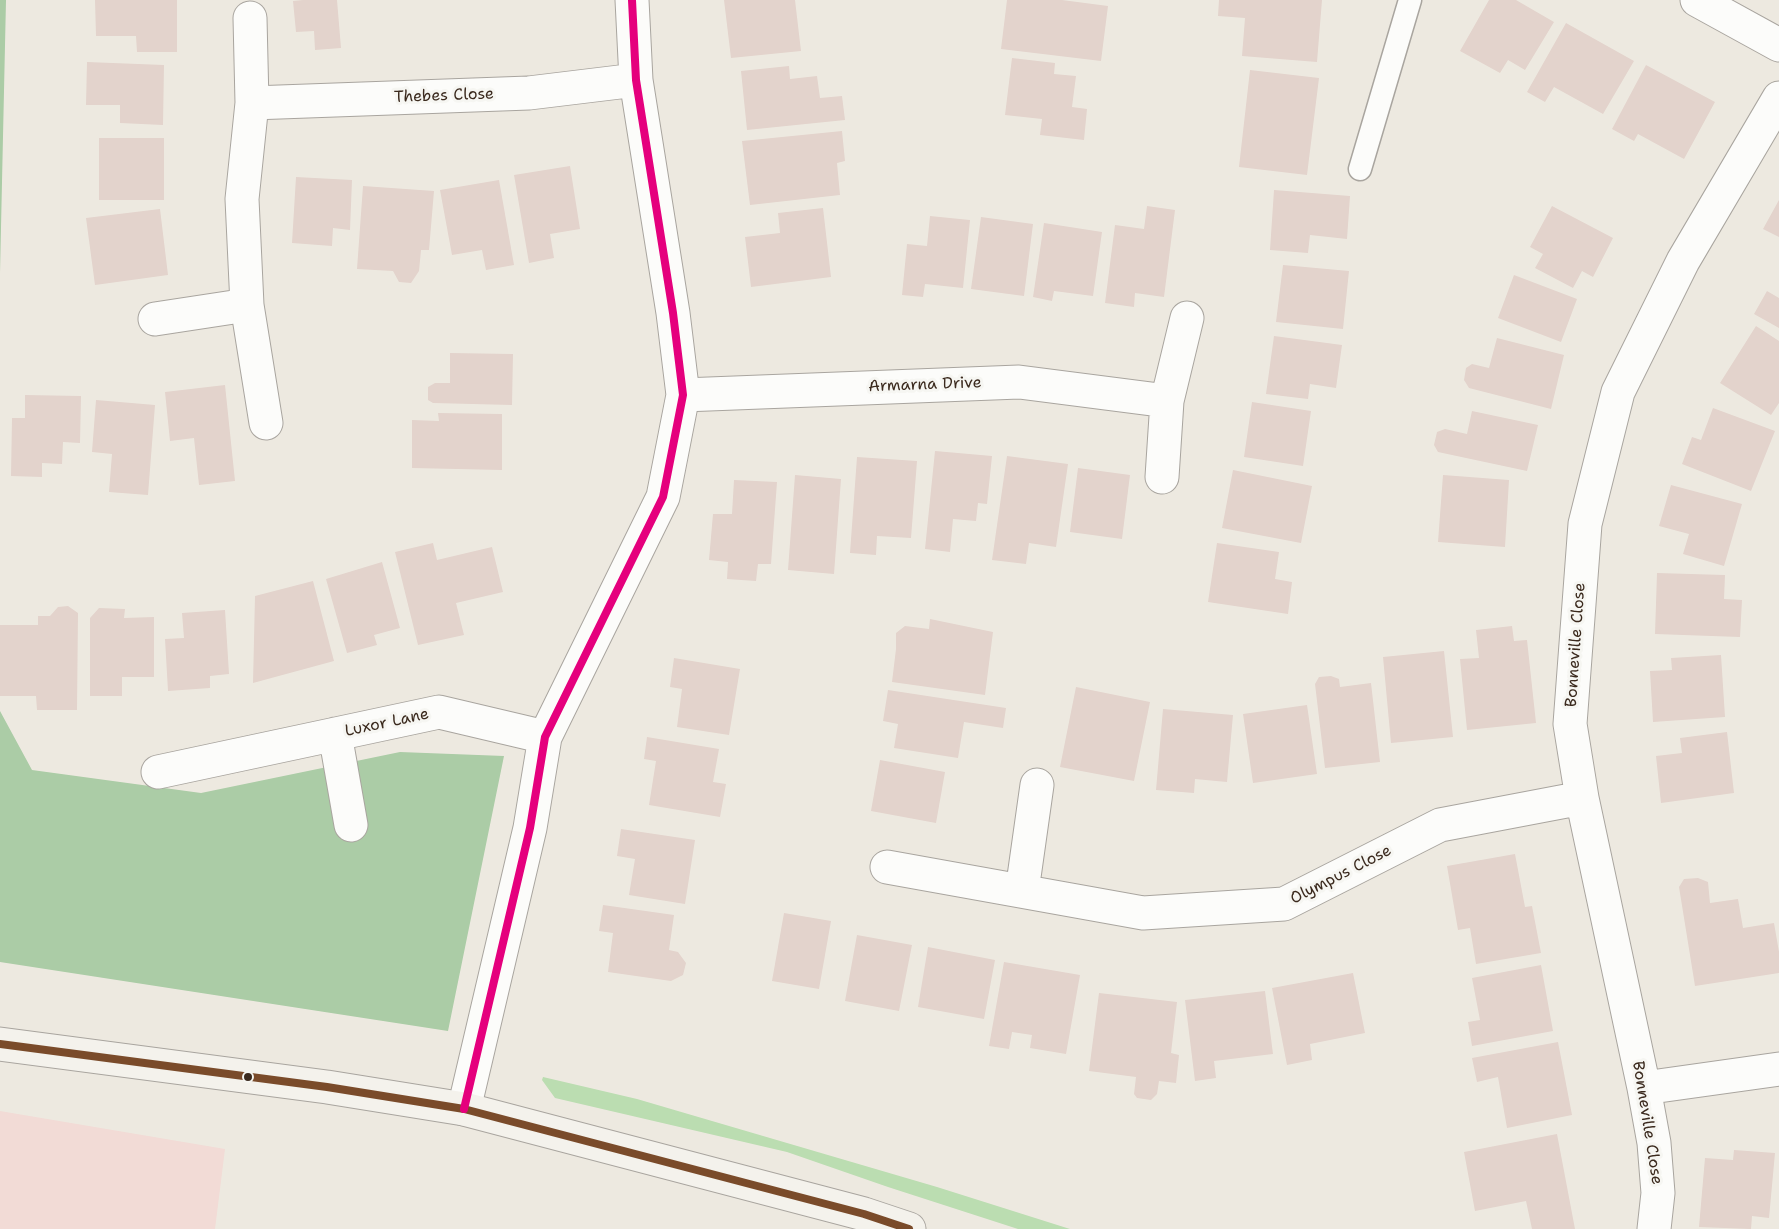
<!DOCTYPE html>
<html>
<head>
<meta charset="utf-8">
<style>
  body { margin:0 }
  canvas { display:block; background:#ede9e0 }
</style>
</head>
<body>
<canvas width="1779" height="1229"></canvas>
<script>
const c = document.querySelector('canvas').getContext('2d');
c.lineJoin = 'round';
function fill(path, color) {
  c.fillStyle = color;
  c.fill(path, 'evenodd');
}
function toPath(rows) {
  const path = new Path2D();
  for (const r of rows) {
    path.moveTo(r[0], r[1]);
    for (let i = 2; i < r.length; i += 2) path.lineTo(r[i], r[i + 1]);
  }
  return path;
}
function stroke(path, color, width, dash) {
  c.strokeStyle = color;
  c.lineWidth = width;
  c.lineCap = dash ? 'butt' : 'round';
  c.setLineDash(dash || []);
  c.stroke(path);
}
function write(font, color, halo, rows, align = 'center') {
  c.font = font + ' "Shantell Sans",sans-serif';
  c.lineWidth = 6;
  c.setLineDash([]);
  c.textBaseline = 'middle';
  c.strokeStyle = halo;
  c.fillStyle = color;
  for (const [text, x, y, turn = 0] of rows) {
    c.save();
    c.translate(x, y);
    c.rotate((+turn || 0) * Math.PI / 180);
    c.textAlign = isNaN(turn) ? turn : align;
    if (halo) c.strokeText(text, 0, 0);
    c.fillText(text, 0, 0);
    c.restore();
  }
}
fill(toPath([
  [0,1111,225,1149,215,1229,0,1229]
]), '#f2dbd6');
fill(toPath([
  [543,1077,637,1099,937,1187,1070,1229,1018,1229,888,1187,787,1152,555,1098,542,1080]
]), '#bbddb1');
fill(toPath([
  [0,0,6,0,0,273],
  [0,711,32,770,201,793,400,752,504,756,448,1031,0,962]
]), '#abcca6');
fill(toPath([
  [95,0,177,0,177,52,137,52,136,36,96,36],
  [303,0,337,0,341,48,315,50,314,31,296,32,293,1],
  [724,0,795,0,801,51,731,58],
  [1007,0,1062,0,1108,6,1101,61,1001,49],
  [1219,0,1322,0,1317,62,1242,56,1245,18,1218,16],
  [1489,0,1516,0,1554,22,1525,70,1508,60,1500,73,1460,51],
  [1566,23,1634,61,1603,114,1554,87,1545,102,1527,92],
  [1012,58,1055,63,1054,74,1076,76,1072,107,1087,109,1084,140,1040,135,1042,119,1005,115],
  [87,62,164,65,163,125,120,123,120,105,86,105],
  [1646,65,1715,102,1684,159,1638,134,1634,141,1612,129],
  [789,66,790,79,817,76,820,98,842,96,845,120,747,130,741,71],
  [1250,70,1319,78,1307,175,1239,167],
  [842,131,845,161,837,163,840,195,750,205,742,141],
  [99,138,164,138,164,200,99,200],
  [570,166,580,229,550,234,554,258,529,263,514,175],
  [296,177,352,180,350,230,333,228,332,246,292,243],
  [499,180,514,265,486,270,482,250,452,255,440,190],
  [363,186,434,191,429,250,421,250,419,271,411,283,399,282,393,271,357,269],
  [1274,190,1350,196,1347,239,1310,235,1308,253,1270,250],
  [1779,200,1779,237,1763,229],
  [1147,206,1175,210,1164,297,1135,293,1134,307,1105,303,1115,225,1144,229],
  [1552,206,1613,238,1593,277,1582,271,1573,288,1535,268,1543,254,1530,247],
  [823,208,831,277,751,287,745,237,780,233,778,213],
  [160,209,168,275,95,285,86,218],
  [930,216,970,220,963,288,925,284,923,297,902,295,907,244,927,246],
  [981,217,1033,224,1024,296,971,289],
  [1044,223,1102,232,1093,296,1054,291,1052,301,1033,297],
  [1283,265,1349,271,1343,329,1276,322],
  [1514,275,1577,299,1561,342,1498,318],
  [1767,291,1779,298,1779,328,1754,314],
  [1756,326,1779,341,1779,403,1771,415,1720,383],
  [1274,336,1342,345,1336,388,1310,384,1308,399,1266,394],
  [1497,338,1564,355,1551,409,1469,388,1464,380,1466,368,1472,364,1489,368],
  [450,353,513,354,512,405,433,403,428,400,428,387,435,383,450,383],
  [225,385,235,481,199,485,194,438,170,441,165,392],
  [25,395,81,396,80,443,63,442,62,464,42,463,42,477,11,476,12,418,25,418],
  [96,400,155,405,148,495,109,492,112,454,92,452],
  [1252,402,1311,411,1303,466,1244,457],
  [1713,408,1775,431,1751,491,1682,464,1692,437,1701,440],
  [1472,411,1538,425,1527,471,1438,452,1434,445,1437,432,1445,429,1467,434],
  [438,413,502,414,502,470,412,468,412,420,439,421],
  [935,451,992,456,987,504,978,503,976,521,953,519,950,552,925,549],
  [1007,456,1068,464,1056,547,1029,543,1026,564,992,560],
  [857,457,917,461,911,538,877,536,876,555,850,553],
  [1078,468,1130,475,1122,539,1070,532],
  [1233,470,1312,486,1301,543,1222,528],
  [795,475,841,479,834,574,788,570],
  [1443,475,1509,480,1505,547,1438,542],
  [734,480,777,482,771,564,758,564,756,581,727,579,728,562,709,560,713,514,732,514],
  [1671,485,1742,504,1724,566,1683,554,1689,534,1659,526],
  [433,543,437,560,492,547,503,592,456,603,464,635,418,645,395,552],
  [1217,543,1279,552,1275,579,1292,582,1288,614,1208,602],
  [382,562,400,628,374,635,377,645,347,653,326,579],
  [1657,573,1725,575,1724,599,1742,600,1740,637,1655,634],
  [313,581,334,661,253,683,255,596],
  [68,606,78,613,77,710,37,710,36,696,0,696,0,625,38,625,38,616,50,616,58,607],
  [99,608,125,609,124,618,154,617,154,677,122,677,122,696,90,696,90,618],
  [225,610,229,674,210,676,210,688,168,691,165,639,184,638,182,613],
  [930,619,993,632,985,695,892,682,896,649,896,633,905,626,929,629],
  [1512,626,1514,641,1527,640,1536,723,1467,730,1460,659,1479,658,1476,630],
  [1444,651,1453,737,1391,743,1383,657],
  [1721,655,1725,717,1653,722,1650,671,1672,670,1671,658],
  [674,658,740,669,729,735,677,727,682,689,670,687],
  [1331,676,1339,679,1340,687,1371,683,1380,762,1325,768,1315,684,1319,677],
  [1076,687,1150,702,1134,781,1060,767],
  [888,690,1006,708,1003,728,964,722,958,758,894,748,898,724,883,721],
  [1307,705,1317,774,1253,783,1243,714],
  [1163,709,1233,715,1227,782,1195,779,1194,793,1156,790],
  [1727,732,1734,793,1661,803,1656,756,1682,753,1680,738],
  [647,737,719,749,713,782,726,784,720,817,649,805,656,761,644,759],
  [880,760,945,772,936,823,871,811],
  [621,829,695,840,685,904,629,895,635,859,617,856],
  [1515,854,1525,907,1532,906,1541,953,1476,964,1470,928,1458,930,1447,866],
  [1698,878,1708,882,1710,903,1738,899,1743,928,1774,923,1779,952,1779,973,1695,986,1679,887,1684,879],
  [603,905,674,915,669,950,678,952,686,963,683,975,671,981,608,972,613,933,599,931],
  [784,913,831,921,819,989,772,981],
  [857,935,912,945,899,1011,845,1001],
  [928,947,995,960,984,1019,918,1007],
  [1004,962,1080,975,1066,1054,1030,1048,1032,1035,1012,1032,1009,1049,989,1046],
  [1541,965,1553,1031,1472,1046,1468,1022,1480,1020,1472,978],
  [1353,973,1365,1033,1310,1044,1312,1060,1287,1065,1272,988],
  [1265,991,1273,1054,1214,1061,1216,1078,1195,1081,1185,1000],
  [1099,993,1177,1002,1171,1053,1179,1055,1176,1083,1159,1081,1157,1094,1151,1100,1137,1098,1134,1094,1136,1077,1089,1071],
  [1558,1042,1572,1115,1507,1128,1498,1077,1477,1082,1472,1058],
  [1557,1134,1575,1229,1532,1229,1526,1201,1475,1211,1464,1152],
  [1734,1150,1775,1153,1769,1218,1752,1216,1751,1229,1699,1227,1705,1158,1733,1160]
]), '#e3d3cc');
const service = toPath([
  [1360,169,1410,0]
]);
const minor = toPath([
  [1697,0,1779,45],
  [250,18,252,103,242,199,247,305,266,423],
  [252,103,529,93,636,80],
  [155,319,247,305],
  [683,395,1019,382,1167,401],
  [1162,477,1167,401,1187,318],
  [335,734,351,825],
  [158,772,439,712,545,737],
  [887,867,1143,913,1284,904,1440,825,1582,798],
  [1022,891,1037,785],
  [1644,1088,1779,1069],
  [464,1109,530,828,545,737,663,497,683,395,673,313,636,80,632,0],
  [1654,1229,1658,1193,1654,1143,1644,1088,1582,798,1570,724,1585,524,1618,392,1683,261,1779,98]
]);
const secondary = toPath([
  [0,1044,327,1087,464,1109,864,1214,909,1229]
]);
stroke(service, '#a9a59f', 25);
stroke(minor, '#a9a59f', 35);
stroke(secondary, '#a9a59f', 35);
stroke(service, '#fcfcfa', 22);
stroke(minor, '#fcfcfa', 33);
stroke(secondary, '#f4f2ec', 33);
stroke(toPath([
  [0,1044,327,1087,464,1109,864,1214,909,1229]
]), '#7a4b2a', 8);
stroke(toPath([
  [464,1109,530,828,545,737,663,497,683,395,673,313,636,80,632,0]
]), '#e5007d', 8);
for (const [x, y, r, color] of [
  [248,1077,5,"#3b2a1e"]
]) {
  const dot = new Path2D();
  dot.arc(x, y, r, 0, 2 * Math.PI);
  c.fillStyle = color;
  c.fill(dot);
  stroke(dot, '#f6f6f2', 2);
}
write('16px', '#3b2a1e', '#f6f6f2', [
  ["Thebes Close",444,96,-2],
  ["Armarna Drive",925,385,-2],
  ["Bonneville Close",1576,645,-86],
  ["Luxor Lane",387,723,-12],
  ["Olympus Close",1341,875,-27],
  ["Bonneville Close",1647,1123,81]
]);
</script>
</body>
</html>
